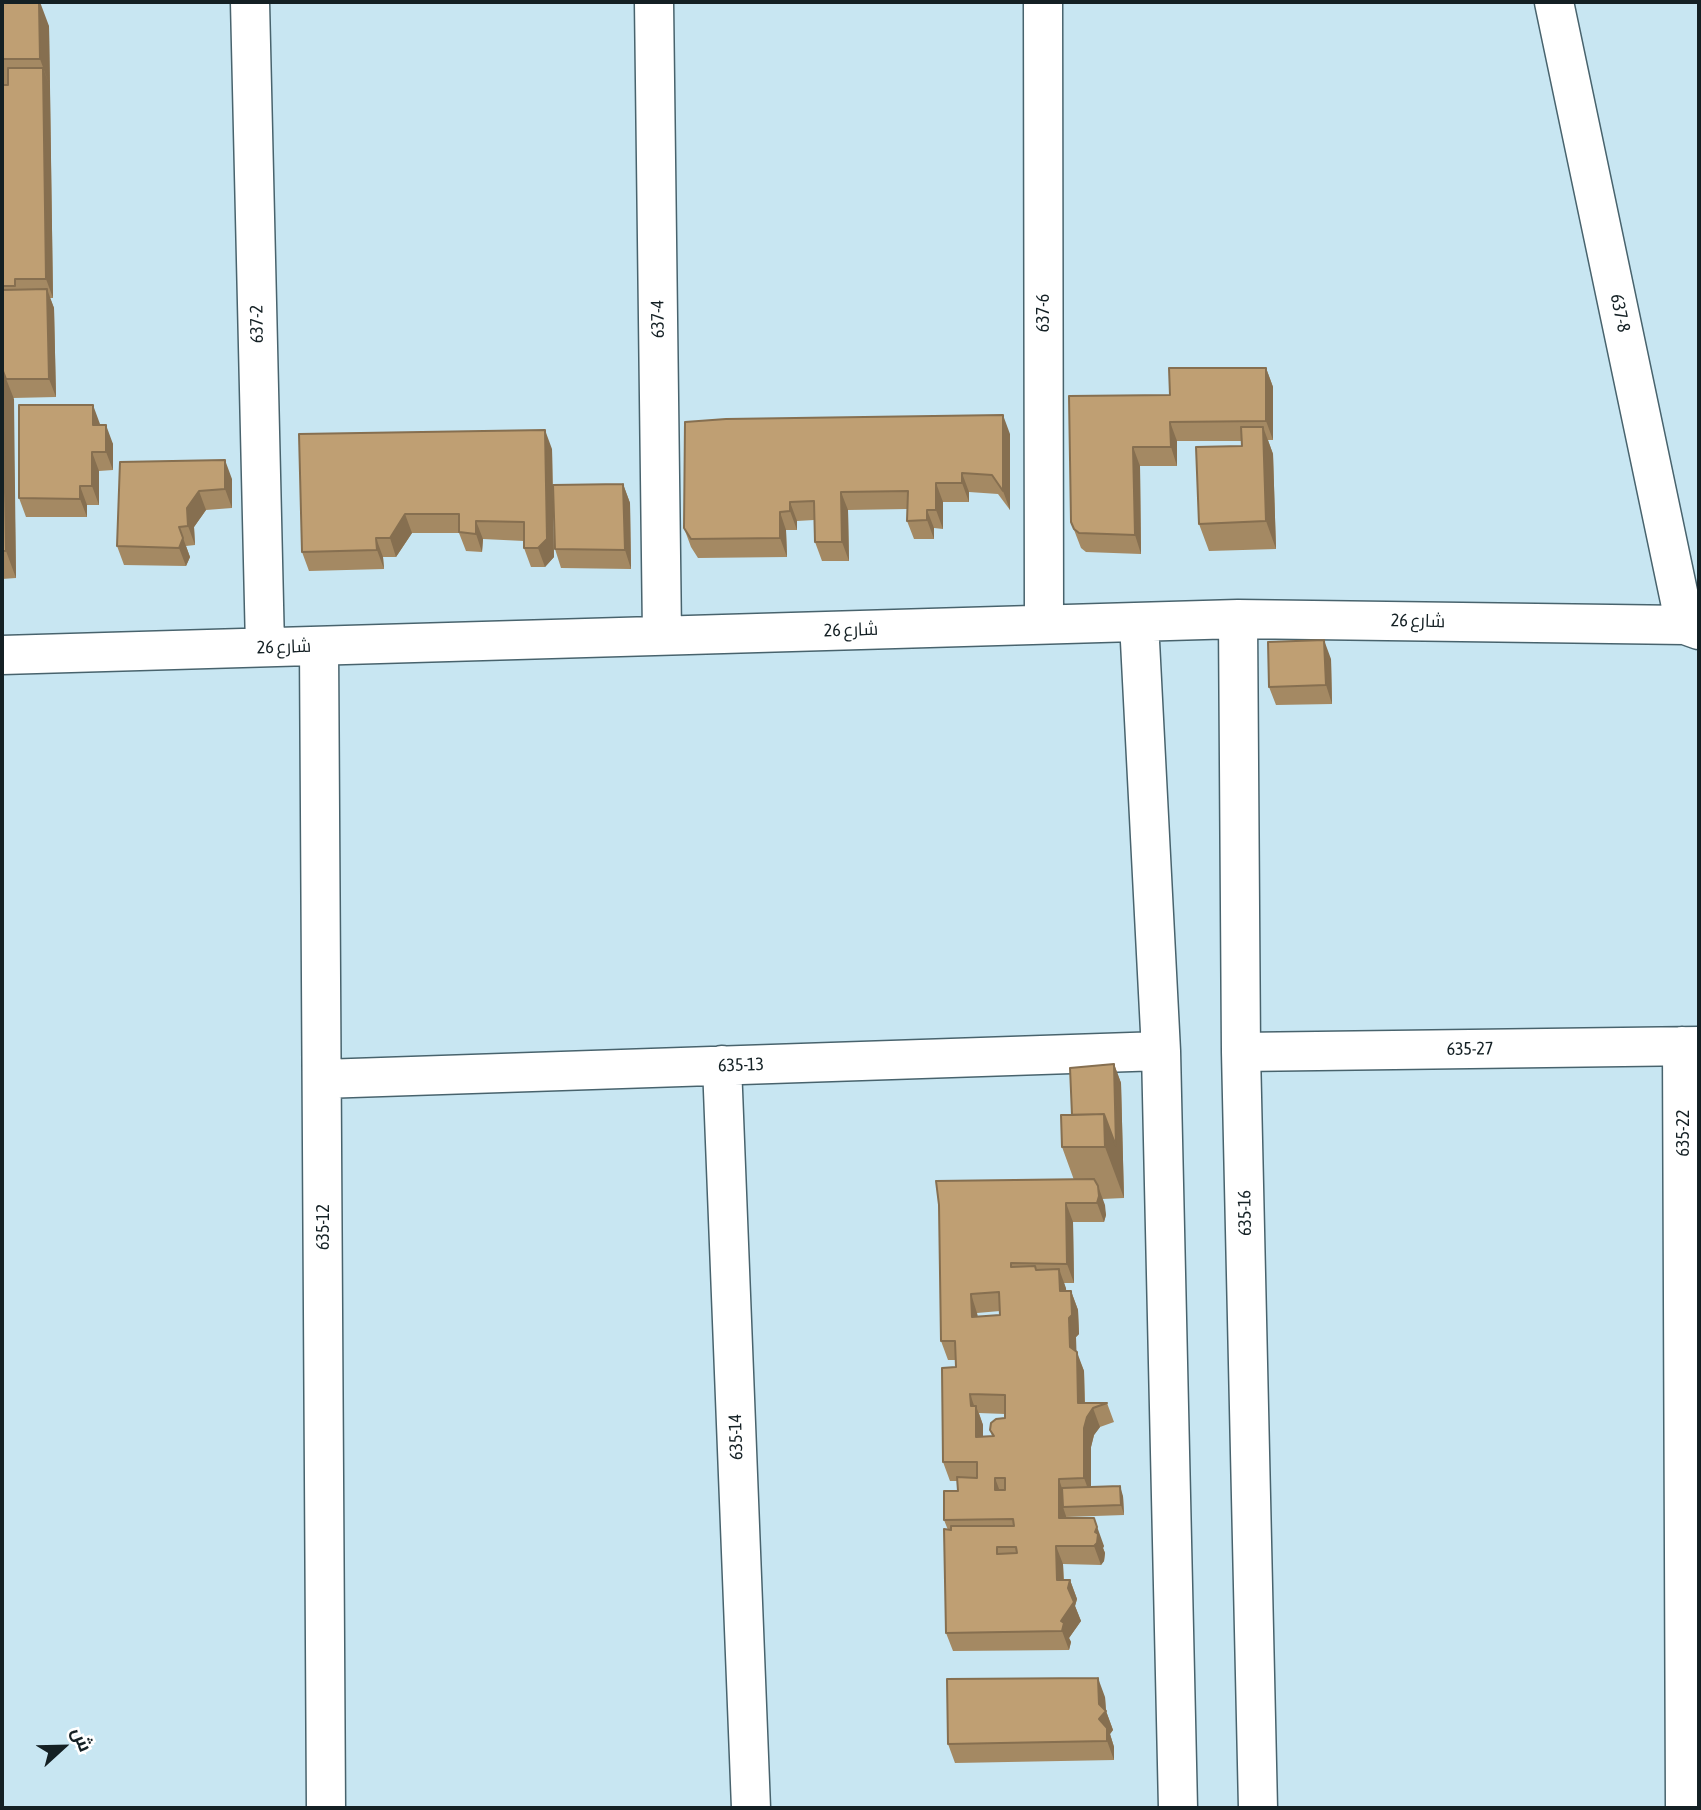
<!DOCTYPE html>
<html>
<head>
<meta charset="utf-8">
<style>
  body { margin:0 }
  #map { position:relative; width:1701px; height:1810px; overflow:hidden; background:#c8e6f2; font-family:"Asap Condensed",Cairo,sans-serif }
  canvas { display:block }
  .frame { position:absolute; inset:0; border:4px solid #142024; pointer-events:none }
  .north { position:absolute; left:28px; top:1712px; width:70px; height:70px; -webkit-text-stroke:5px #fff; paint-order:stroke; rotate:68deg; font-size:19px; font-weight:700; line-height:28px; text-align:center; color:#142024 }
  .north::after { content:''; display:block; margin:auto; width:24px; height:32px; background:#142024; clip-path:polygon(50% 0,100% 100%,50% 72%,0 100%) }
</style>
</head>
<body>
<div id="map">
<canvas width="1701" height="1810"></canvas>
<div class="frame"></div>
<div class="north">ش</div>
</div>
<script>
const c = document.querySelector('canvas').getContext('2d');
c.lineJoin = 'round';
function toPath(rows) {
  const path = new Path2D();
  for (const r of rows) {
    path.moveTo(r[0], r[1]);
    for (let i = 2; i < r.length; i += 2) path.lineTo(r[i], r[i + 1]);
  }
  return path;
}
function stroke(path, color, width, dash) {
  c.strokeStyle = color;
  c.lineWidth = width;
  c.lineCap = dash ? 'butt' : 'round';
  c.setLineDash(dash || []);
  c.stroke(path);
}
function fill(path, color) {
  c.fillStyle = color;
  c.fill(path, 'evenodd');
}
function write(font, color, halo, rows, align = 'center') {
  c.font = font + ' "Asap Condensed",Cairo,sans-serif';
  c.lineWidth = 5;
  c.setLineDash([]);
  c.textBaseline = 'middle';
  c.strokeStyle = halo;
  c.fillStyle = color;
  for (const [text, x, y, turn = 0] of rows) {
    c.save();
    c.translate(x, y);
    c.rotate((+turn || 0) * Math.PI / 180);
    c.textAlign = isNaN(turn) ? turn : align;
    if (halo) c.strokeText(text, 0, 0);
    c.fillText(text, 0, 0);
    c.restore();
  }
}
const minor = toPath([
  [250,2,265,647],
  [654,2,662,635],
  [1043,2,1044,624],
  [1554,2,1685,625],
  [1238,619,1241,1052,1258,1808],
  [1139,622,1161,1051,1178,1808],
  [319,646,326,1808],
  [2,655,1238,619,1685,625,1699,630],
  [1682,1046,1685,1808],
  [1241,1052,1699,1046],
  [722,1065,751,1808],
  [322,1079,1161,1051]
]);
stroke(minor, '#48636d', 41);
stroke(minor, '#fff', 38);
fill(toPath([
  [2,2,49,26,53,298,50,298,54,308,56,397,13,398,16,578,2,579],
  [1266,368,1273,387,1273,440,1268,440,1273,454,1276,549,1209,551,1199,524,1242,446,1242,441,1177,441,1177,466,1140,466,1141,554,1086,552,1081,548,1071,522,1170,395],
  [100,424,113,444,113,470,99,471,99,505,87,505,87,517,26,517,19,498],
  [1010,434,1010,510,998,494,969,492,969,502,943,502,943,529,934,528,934,539,914,539,907,521,907,509,848,510,849,561,822,561,815,542,814,520,797,521,797,530,786,530,787,557,698,558,691,547,684,528],
  [552,449,554,557,545,567,531,567,524,548,524,541,483,539,482,552,466,551,459,533,412,533,396,557,383,557,384,569,309,571,302,552],
  [120,462,232,479,232,508,206,510,194,527,195,545,186,546,190,557,186,566,124,565,117,546],
  [623,484,630,503,631,569,561,568,555,549],
  [1331,659,1332,704,1276,705,1269,687],
  [1114,1064,1121,1083,1124,1198,1102,1199,1106,1215,1104,1222,1073,1222,1074,1283,1064,1283,1066,1291,1071,1291,1078,1310,1079,1334,1076,1337,1076,1352,1084,1371,1085,1403,1107,1403,1114,1422,1100,1427,1094,1435,1091,1447,1091,1487,1123,1496,1124,1515,1066,1517,1066,1516,1066,1518,1104,1546,1103,1548,1105,1553,1104,1561,1101,1565,1063,1564,1064,1580,1070,1580,1077,1599,1075,1606,1081,1621,1069,1638,1071,1642,1069,1650,953,1651,946,1633,948,1530,944,1520,958,1491,958,1481,950,1481,943,1462,956,1367,956,1360,948,1360,941,1341,939,1205,1074,1180,1062,1147,1072,1115],
  [1000,1311,1000,1315,978,1317,977,1313],
  [979,1413,1005,1414,1005,1418,990,1430,992,1436,983,1436,983,1425],
  [1105,1697,1106,1711,1113,1730,1110,1734,1114,1747,1114,1760,955,1763,948,1744]
]), '#a48963');
fill(toPath([
  [39,2,40,2,49,26,50,87,40,59],
  [43,68,50,87,53,298,46,279],
  [47,289,54,308,56,397,49,379],
  [1266,368,1273,387,1273,440,1266,421],
  [3,371,14,399,16,578,6,551],
  [93,405,100,424,100,444,93,425],
  [1003,415,1010,434,1010,510,1003,491],
  [1170,422,1177,441,1177,466,1171,447],
  [106,425,113,444,113,470,106,452],
  [1263,427,1273,454,1276,549,1266,521],
  [545,430,552,449,554,557,545,567,538,548],
  [1133,447,1140,466,1141,554,1135,535],
  [92,452,99,471,99,505,92,486],
  [225,460,232,479,232,508,225,489],
  [962,473,969,492,969,502,962,483],
  [936,483,943,502,943,529,936,510],
  [623,484,630,503,631,569,625,550],
  [80,486,87,505,87,517,80,499],
  [199,491,206,510,194,527,195,545,188,526,187,508],
  [841,492,848,510,849,561,842,542],
  [790,502,797,521,797,530,790,511],
  [927,510,934,528,934,539,927,520],
  [780,512,786,530,787,557,780,538],
  [405,514,412,533,396,557,390,538],
  [476,521,483,539,482,552,476,534],
  [179,527,190,557,186,566,179,548],
  [376,538,383,557,384,569,377,550],
  [1324,640,1331,659,1332,704,1326,685],
  [1114,1064,1121,1083,1124,1198,1105,1147,1104,1114],
  [1098,1186,1105,1205,1106,1215,1104,1222,1097,1203],
  [1066,1203,1073,1222,1074,1283,1067,1264],
  [1059,1269,1066,1288,1067,1310,1060,1291],
  [1071,1291,1078,1310,1079,1334,1076,1337,1077,1366,1070,1347,1069,1318],
  [971,1294,977,1313,979,1336,972,1317],
  [1077,1352,1084,1371,1085,1422,1078,1403],
  [970,1394,976,1411,976,1406,983,1425,983,1456,976,1437,971,1406],
  [1093,1408,1100,1427,1094,1435,1091,1447,1091,1497,1084,1478,1084,1428,1087,1417],
  [995,1478,1002,1497,995,1490],
  [1059,1479,1065,1498,1063,1507,1066,1516,1066,1537,1059,1518],
  [1120,1486,1123,1496,1124,1515,1121,1505],
  [1094,1518,1104,1546,1103,1548,1105,1553,1104,1561,1101,1565,1094,1546],
  [1056,1546,1063,1564,1064,1599,1057,1580],
  [1070,1580,1077,1599,1075,1606,1081,1621,1069,1638,1071,1642,1069,1650,1062,1631,1061,1621],
  [1098,1678,1105,1697,1106,1712,1106,1711,1113,1730,1110,1734,1114,1747,1114,1760,1099,1719]
]), '#866f50');
const building = toPath([
  [2,2,39,2,40,59,2,59,2,2],
  [8,68,43,68,46,279,15,279,15,286,2,286,2,85,8,85,8,68],
  [47,289,49,379,6,379,3,371,2,371,2,290,47,289],
  [1169,368,1266,368,1266,421,1170,422,1171,447,1133,447,1135,535,1079,533,1074,529,1071,522,1069,396,1170,395,1169,368],
  [2,371,3,371,6,551,2,551,2,371],
  [19,405,93,405,93,425,106,425,106,452,92,452,92,486,80,486,80,499,19,498,19,405],
  [1003,415,1003,491,992,475,962,473,962,483,936,483,936,510,927,510,927,520,907,521,908,491,841,492,842,542,815,542,814,501,790,502,790,511,780,512,780,538,691,539,684,528,685,422,726,419,1003,415],
  [1241,427,1263,427,1266,521,1199,524,1196,447,1242,446,1241,427],
  [545,430,547,539,538,548,524,548,524,522,476,521,476,534,459,532,459,514,405,514,390,538,376,538,377,550,302,552,299,434,545,430],
  [225,460,225,489,199,491,187,508,188,526,179,527,183,538,179,548,117,546,120,462,225,460],
  [623,484,625,550,555,549,553,485,623,484],
  [1324,640,1326,685,1269,687,1268,642,1324,640],
  [1114,1064,1116,1146,1104,1114,1072,1115,1070,1068,1114,1064],
  [1104,1114,1105,1147,1062,1147,1061,1115,1104,1114],
  [1094,1179,1098,1186,1099,1196,1097,1203,1066,1203,1067,1264,1011,1263,1011,1267,1035,1266,1036,1270,1059,1269,1060,1291,1071,1291,1072,1315,1069,1318,1070,1347,1077,1352,1078,1403,1107,1403,1093,1408,1087,1417,1084,1428,1084,1478,1059,1479,1059,1518,1094,1518,1097,1527,1095,1532,1098,1534,1097,1543,1094,1546,1056,1546,1057,1580,1070,1580,1068,1588,1074,1602,1061,1621,1064,1623,1062,1631,946,1633,944,1529,951,1530,951,1526,1014,1526,1013,1519,944,1520,944,1491,958,1491,957,1477,977,1478,977,1462,943,1462,942,1368,956,1367,955,1341,941,1341,939,1205,936,1181,1094,1179],
  [999,1292,1000,1315,972,1317,971,1294,999,1292],
  [970,1394,1005,1395,1005,1418,996,1419,991,1423,990,1430,994,1436,976,1437,976,1406,971,1406,970,1394],
  [995,1478,1005,1478,1005,1490,995,1490,995,1478],
  [997,1547,1016,1547,1017,1553,997,1554,997,1547],
  [1120,1486,1121,1505,1063,1507,1062,1488,1120,1486],
  [1098,1678,1099,1704,1106,1711,1099,1719,1107,1728,1107,1741,948,1744,947,1679,1098,1678]
]);
fill(building, '#bf9f73');
stroke(building, '#866f50', 2);
write('18px', '#142024', '#fff', [
  ["637-6",1043,313,-90],
  ["637-8",1620,313,78],
  ["637-4",658,319,-91],
  ["637-2",257,324,-91],
  ["شارع 26",1418,621,1],
  ["شارع 26",851,630,-2],
  ["شارع 26",284,647,-2],
  ["635-27",1470,1049,-1],
  ["635-13",741,1065,-2],
  ["635-22",1683,1133,-90],
  ["635-16",1245,1213,-91],
  ["635-12",323,1227,-90],
  ["635-14",736,1437,-92]
]);
</script>
</body>
</html>
